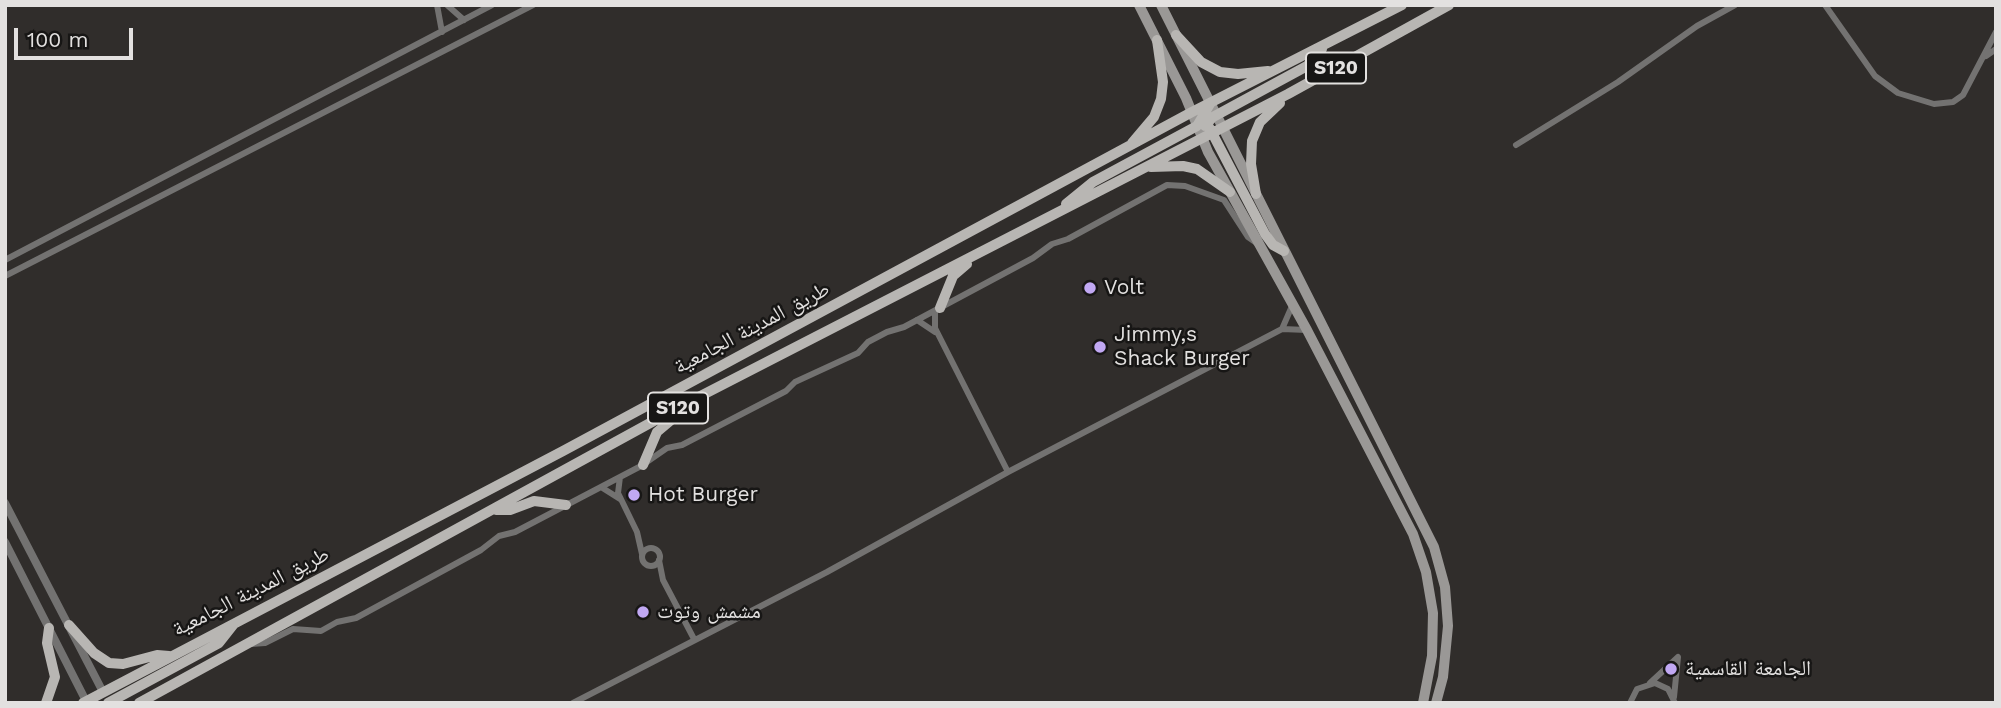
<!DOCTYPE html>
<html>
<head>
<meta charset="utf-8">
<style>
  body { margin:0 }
  #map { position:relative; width:2001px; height:708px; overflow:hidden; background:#302d2b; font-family:"Work Sans",sans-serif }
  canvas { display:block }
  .frame { position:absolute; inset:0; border:7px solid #e3e1e0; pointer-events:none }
  .scale { position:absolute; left:14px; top:28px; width:119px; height:32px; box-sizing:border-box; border:4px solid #e3e1e0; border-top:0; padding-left:9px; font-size:21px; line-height:24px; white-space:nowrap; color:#e3e1e0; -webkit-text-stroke:5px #171615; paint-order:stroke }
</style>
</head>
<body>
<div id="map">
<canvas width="2001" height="708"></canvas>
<div class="frame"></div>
<div class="scale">100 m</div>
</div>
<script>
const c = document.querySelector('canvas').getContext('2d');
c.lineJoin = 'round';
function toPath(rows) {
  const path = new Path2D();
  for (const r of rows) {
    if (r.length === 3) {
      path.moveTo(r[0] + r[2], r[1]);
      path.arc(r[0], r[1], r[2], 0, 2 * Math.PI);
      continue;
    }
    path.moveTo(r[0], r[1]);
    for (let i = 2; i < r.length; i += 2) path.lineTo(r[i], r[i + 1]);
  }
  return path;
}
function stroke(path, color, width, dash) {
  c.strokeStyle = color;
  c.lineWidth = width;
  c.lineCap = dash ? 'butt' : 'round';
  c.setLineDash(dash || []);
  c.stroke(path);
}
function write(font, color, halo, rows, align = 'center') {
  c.font = font + ' "Work Sans","Noto Naskh Arabic",sans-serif';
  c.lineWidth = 5;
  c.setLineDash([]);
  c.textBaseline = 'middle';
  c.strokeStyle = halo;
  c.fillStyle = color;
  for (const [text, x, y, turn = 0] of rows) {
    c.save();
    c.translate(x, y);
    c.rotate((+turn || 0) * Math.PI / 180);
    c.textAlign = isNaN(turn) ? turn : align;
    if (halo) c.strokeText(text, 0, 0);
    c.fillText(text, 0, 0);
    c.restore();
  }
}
stroke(toPath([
  [437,5,442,32],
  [447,5,464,20],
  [1825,5,1875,76,1898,93,1934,104,1953,102,1963,95,1996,32],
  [1986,56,1996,49],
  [1516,145,1618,82,1697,26,1735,5],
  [5,260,492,5],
  [5,276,533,5],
  [935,311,935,328,1008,472],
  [917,320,935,332],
  [1282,329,1292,306],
  [620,477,618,493,637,532,642,554],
  [601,487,620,499],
  [651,557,9],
  [659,560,663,580,694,639],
  [251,644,265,643,293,629,321,631,337,622,356,618,481,550,499,536,515,532,641,466,667,448,682,445,786,391,795,382,858,353,868,342,887,332,904,327,1033,258,1052,244,1068,239,1167,185,1185,186,1224,200,1248,237,1258,244],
  [1650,683,1678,657,1674,697],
  [573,703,827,572,1008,472,1282,329,1307,330],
  [1630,703,1637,689,1655,683,1668,689,1675,703]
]), '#737271', 6);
stroke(toPath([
  [5,503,103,692],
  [5,542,86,701]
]), '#737271', 8);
stroke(toPath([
  [1139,5,1186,98,1208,152,1307,330,1413,534,1426,572,1433,613,1432,656,1423,703],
  [1161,5,1434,547,1445,587,1448,626,1443,677,1436,703]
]), '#9a9896', 10);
stroke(toPath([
  [1176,35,1201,62,1220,72,1238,74,1268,71],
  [1205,126,1213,117,1307,66,1322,49],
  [1209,127,1265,234,1273,245,1284,251],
  [1132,143,1154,117,1161,99,1163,82,1157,40],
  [1151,167,1183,166,1197,169,1230,192],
  [1256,194,1251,164,1252,141,1260,122,1280,103],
  [1066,204,1093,182,1197,126,1210,104],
  [940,308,953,276,967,264],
  [643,465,657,432,676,416],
  [496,510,510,510,534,501,566,505],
  [69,625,94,653,109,663,123,664,157,655,169,656],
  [46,703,55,677,47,643,49,628],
  [83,703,563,451,1192,112,1402,5],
  [108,703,219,643,234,624],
  [139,703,683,405,1288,94,1449,5]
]), '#b8b6b3', 10);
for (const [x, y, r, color] of [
  [1090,288,7,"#c1a8f3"],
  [1100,347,7,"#c1a8f3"],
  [634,495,7,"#c1a8f3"],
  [643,612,7,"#c1a8f3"],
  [1671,669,7,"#c1a8f3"]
]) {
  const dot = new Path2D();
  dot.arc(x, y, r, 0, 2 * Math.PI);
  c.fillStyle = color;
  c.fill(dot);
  stroke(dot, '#171615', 2.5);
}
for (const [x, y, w] of [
  [1336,68,60],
  [678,408,60]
]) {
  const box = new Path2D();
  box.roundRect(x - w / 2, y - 15.5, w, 31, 5);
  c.fillStyle = '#171615';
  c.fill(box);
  stroke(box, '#e3e1e0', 2);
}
write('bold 19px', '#e3e1e0', null, [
  ["S120",1336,68],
  ["S120",678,408]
]);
write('21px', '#e3e1e0', '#171615', [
  ["Volt",1104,288],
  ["Jimmy,s",1114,335],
  ["Shack Burger",1114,359],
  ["Hot Burger",648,495],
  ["مشمش وتوت",657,612],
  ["الجامعة القاسمية",1685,669]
], 'left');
write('21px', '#e3e1e0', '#171615', [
  ["طريق المدينة الجامعية",752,328,-28],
  ["طريق المدينة الجامعية",251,592,-27]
]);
</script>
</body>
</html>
